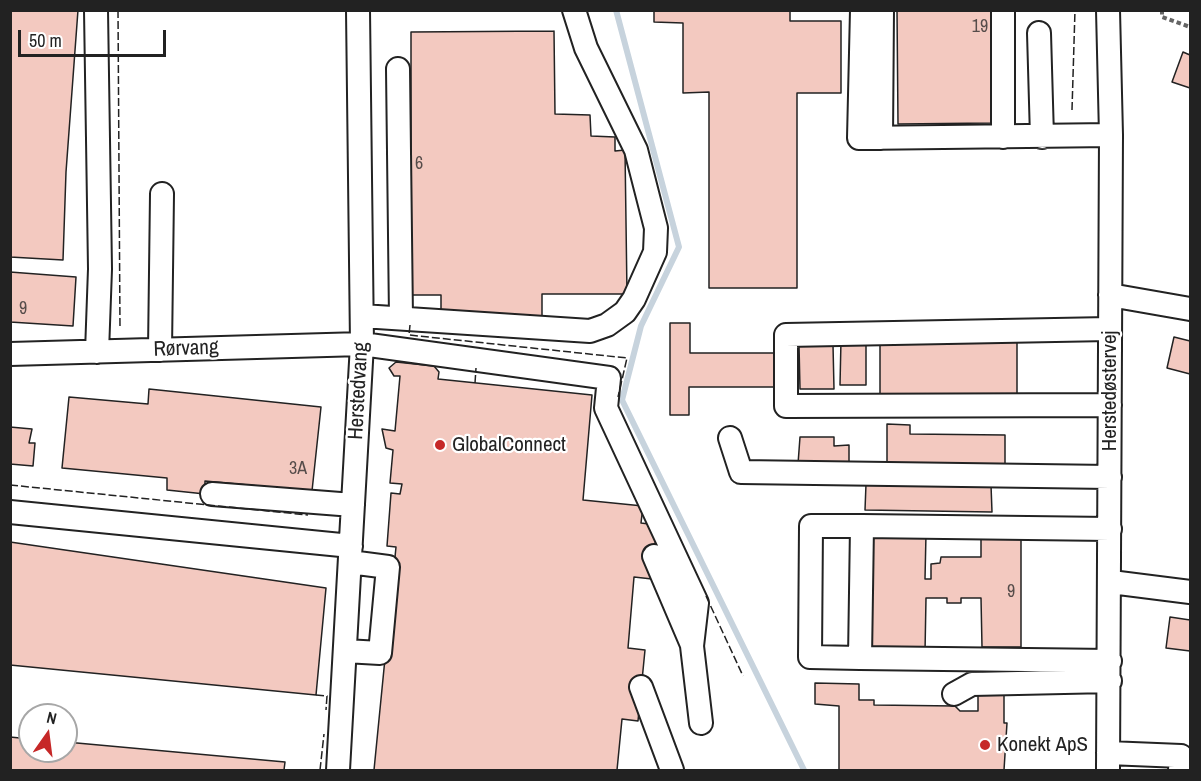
<!DOCTYPE html>
<html>
<head>
<meta charset="utf-8">
<style>
  body { margin:0 }
  #map { position:relative; width:1201px; height:781px; overflow:hidden; background:#fff; font-family:"Archivo Narrow",sans-serif }
  canvas { display:block }
  .frame { position:absolute; inset:0; border:12px solid #222; pointer-events:none }
  .north { position:absolute; left:18px; top:703px; width:60px; height:60px; box-sizing:border-box; background:#fff; border:2px solid #a7a7a7; border-radius:50%; rotate:14deg; font-size:16px; font-weight:700; line-height:24px; text-align:center; color:#222 }
  .north::after { content:''; display:block; margin:auto; width:21px; height:27px; background:#c62828; clip-path:polygon(50% 0,100% 100%,50% 72%,0 100%) }
  .scale { position:absolute; left:18px; top:30px; width:148px; height:27px; box-sizing:border-box; border:3px solid #222; border-top:0; padding-left:8px; font-size:18px; line-height:21px; white-space:nowrap; color:#222; -webkit-text-stroke:4px #fff; paint-order:stroke }
</style>
</head>
<body>
<div id="map">
<canvas width="1201" height="781"></canvas>
<div class="frame"></div>
<div class="north">N</div>
<div class="scale">50 m</div>
</div>
<script>
const c = document.querySelector('canvas').getContext('2d');
c.lineJoin = 'round';
function toPath(rows) {
  const path = new Path2D();
  for (const r of rows) {
    path.moveTo(r[0], r[1]);
    for (let i = 2; i < r.length; i += 2) path.lineTo(r[i], r[i + 1]);
  }
  return path;
}
function stroke(path, color, width, dash) {
  c.strokeStyle = color;
  c.lineWidth = width;
  c.lineCap = dash ? 'butt' : 'round';
  c.setLineDash(dash || []);
  c.stroke(path);
}
function fill(path, color) {
  c.fillStyle = color;
  c.fill(path, 'evenodd');
}
function write(font, color, halo, rows, align = 'center') {
  c.font = font + ' "Archivo Narrow",sans-serif';
  c.lineWidth = 4.5;
  c.setLineDash([]);
  c.textBaseline = 'middle';
  c.strokeStyle = halo;
  c.fillStyle = color;
  for (const [text, x, y, turn = 0] of rows) {
    c.save();
    c.translate(x, y);
    c.rotate((+turn || 0) * Math.PI / 180);
    c.textAlign = isNaN(turn) ? turn : align;
    if (halo) c.strokeText(text, 0, 0);
    c.fillText(text, 0, 0);
    c.restore();
  }
}
stroke(toPath([
  [616,10,679,247,641,326,622,400,804,770]
]), '#c7d3dd', 6);
const building = toPath([
  [10,10,78,10,66,172,63,260,10,257,10,10],
  [654,10,790,10,790,21,841,21,841,93,797,93,797,288,709,288,709,92,683,93,683,23,654,22,654,10],
  [897,10,991,10,991,123,898,124,897,10],
  [554,31,555,114,590,115,591,136,615,137,615,151,625,150,627,294,542,294,542,319,441,320,441,295,411,295,411,32,554,31],
  [1183,52,1190,55,1190,88,1172,82,1183,52],
  [10,272,76,277,73,326,10,322,10,272],
  [670,323,690,323,690,353,778,353,778,387,689,387,689,415,670,415,670,323],
  [1174,337,1190,341,1190,374,1167,368,1174,337],
  [841,340,866,341,866,385,840,385,841,340],
  [880,341,1017,342,1017,395,880,395,880,341],
  [799,345,833,345,834,389,800,389,799,345],
  [396,362,434,366,439,372,438,379,592,395,583,500,643,506,641,523,657,525,652,579,634,577,628,648,645,650,638,721,622,719,617,770,374,770,396,547,387,546,391,493,400,494,402,484,390,483,393,450,386,448,382,429,395,431,400,376,394,376,389,368,396,362],
  [149,389,321,407,312,491,205,481,205,494,167,490,167,478,62,468,69,397,148,404,149,389],
  [887,424,910,425,910,434,1005,435,1005,469,887,468,887,424],
  [10,427,32,429,29,443,35,443,33,466,10,464,10,427],
  [800,437,834,437,834,446,849,445,849,463,798,464,800,437],
  [866,484,991,485,992,512,865,510,866,484],
  [981,533,1021,533,1021,647,982,647,981,598,961,598,961,603,947,603,947,598,926,598,925,652,871,652,872,534,926,534,925,579,931,579,931,564,940,563,941,557,981,557,981,533],
  [10,542,326,588,316,695,10,665,10,542],
  [1170,617,1190,620,1190,651,1166,648,1170,617],
  [815,683,859,684,859,700,874,700,874,705,955,706,960,711,978,711,978,688,1004,688,1004,723,1007,723,1004,770,839,770,839,706,815,704,815,683],
  [10,737,30,739,30,751,66,751,66,742,285,762,284,770,10,770,10,737]
]);
fill(building, '#f3c9c0');
stroke(building, '#222', 1.5);
const minor = toPath([
  [96,10,100,269,97,352],
  [862,10,859,138,1111,135],
  [1003,10,1003,137],
  [1039,33,1042,137],
  [398,69,401,318],
  [881,138,882,10],
  [1110,295,1190,309],
  [362,316,590,331,607,325,625,312,634,299,655,252,656,228,636,150,586,48,574,10],
  [1109,329,786,335,786,406,1110,405],
  [160,350,162,194],
  [10,354,362,344,609,378,606,408,697,603,692,646,701,723],
  [730,438,741,472,1110,477],
  [212,494,353,505],
  [10,512,351,546],
  [654,556,692,645],
  [1111,582,1190,592],
  [345,651,380,653,388,567,350,562],
  [860,658,810,657,811,526,862,526],
  [1110,661,860,658,862,526,1110,529],
  [641,687,672,770],
  [954,694,972,684,1110,681],
  [1108,753,1181,756,1180,770],
  [338,770,362,344,358,10],
  [1108,770,1111,135,1108,10]
]);
stroke(minor, '#222', 26);
stroke(toPath([
  [1162,10,1162,17,1190,27]
]), '#646464', 4, [4.5, 3]);
stroke(minor, '#fff', 22);
stroke(toPath([
  [118,10,120,329],
  [1072,110,1075,10],
  [410,325,409,335,627,358,618,397],
  [475,383,476,368],
  [10,485,308,515],
  [706,596,743,676],
  [316,695,327,696,326,710],
  [320,770,324,734]
]), '#222', 1.5, [8, 3]);
for (const [x, y, r, color] of [
  [440,445,6,"#c62828"],
  [985,745,6,"#c62828"]
]) {
  const dot = new Path2D();
  dot.arc(x, y, r, 0, 2 * Math.PI);
  c.fillStyle = color;
  c.fill(dot);
  stroke(dot, '#fff', 2);
}
write('18px', '#564c4a', null, [
  ["19",980,27],
  ["6",419,164],
  ["9",23,309],
  ["3A",298,469],
  ["9",1011,592]
]);
write('21px', '#222', '#fff', [
  ["Rørvang",186,349,-2],
  ["Herstedvang",359,391,-87],
  ["Herstedøstervej",1110,391,-90]
]);
write('21px', '#222', '#fff', [
  ["GlobalConnect",452,445],
  ["Konekt ApS",997,745]
], 'left');
</script>
</body>
</html>
